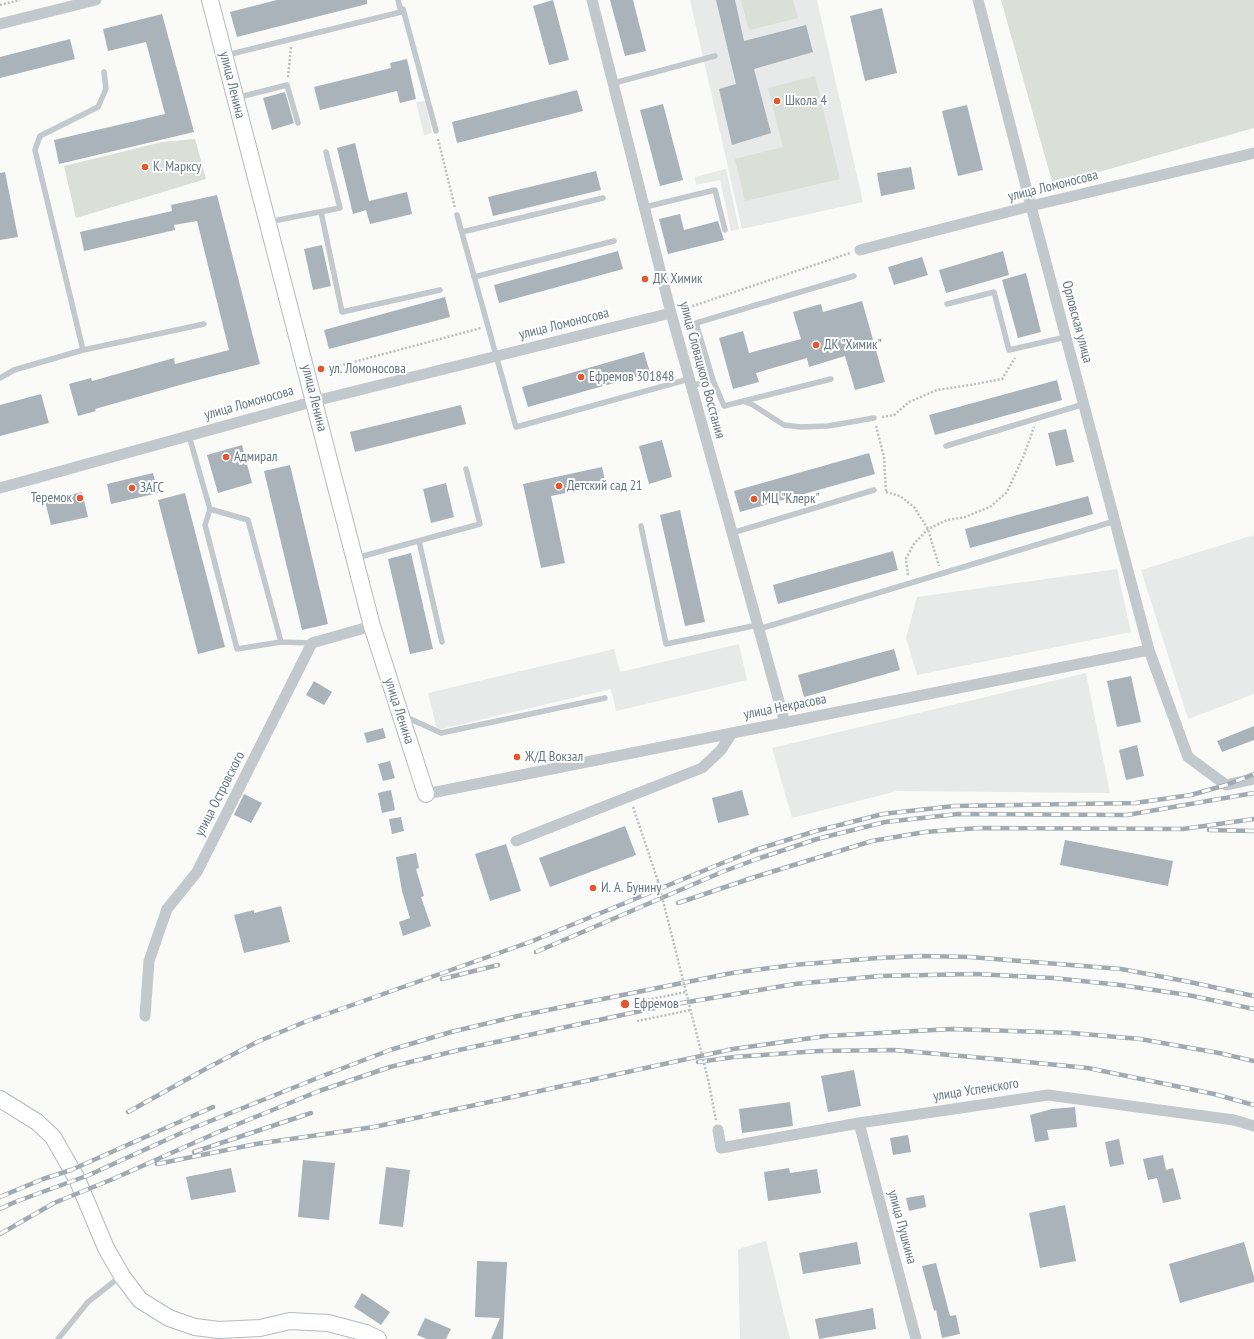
<!DOCTYPE html>
<html>
<head>
<meta charset="utf-8">
<style>
  body { margin:0 }
  canvas { display:block; background:#fafaf8 }
</style>
</head>
<body>
<canvas width="1254" height="1339"></canvas>
<script>
const c = document.querySelector('canvas').getContext('2d');
c.lineJoin = 'round';
function fill(path, color) {
  c.fillStyle = color;
  c.fill(path, 'evenodd');
}
function toPath(rows) {
  const path = new Path2D();
  for (const r of rows) {
    path.moveTo(r[0], r[1]);
    for (let i = 2; i < r.length; i += 2) path.lineTo(r[i], r[i + 1]);
  }
  return path;
}
function stroke(path, color, width, dash) {
  c.strokeStyle = color;
  c.lineWidth = width;
  c.lineCap = dash ? 'butt' : 'round';
  c.setLineDash(dash || []);
  c.stroke(path);
}
function write(font, color, halo, rows, align = 'center') {
  c.font = font + ' "PT Sans Narrow",sans-serif';
  c.lineWidth = 4;
  c.setLineDash([]);
  c.textBaseline = 'middle';
  c.strokeStyle = halo;
  c.fillStyle = color;
  for (const [text, x, y, turn = 0] of rows) {
    c.save();
    c.translate(x, y);
    c.rotate((+turn || 0) * Math.PI / 180);
    c.textAlign = isNaN(turn) ? turn : align;
    if (halo) c.strokeText(text, 0, 0);
    c.fillText(text, 0, 0);
    c.restore();
  }
}
fill(toPath([
  [690,0,817,0,863,202,742,229],
  [425,101,432,133,424,135,416,102],
  [726,169,739,229,731,231,720,180,696,185,695,177],
  [1254,535,1254,694,1188,719,1141,570],
  [1117,569,1131,632,917,675,906,638,917,597],
  [739,644,747,680,616,711,611,689,437,730,428,693,614,649,620,672],
  [1086,673,1110,793,897,791,792,818,772,748],
  [766,1241,790,1339,740,1339,738,1249]
]), '#e8e9e9');
fill(toPath([
  [741,0,793,0,798,18,749,30],
  [1001,0,1254,0,1254,128,1053,185],
  [815,76,840,179,745,201,735,159,783,147,768,88],
  [195,139,206,179,76,218,64,166,162,142]
]), '#dadfd7');
fill(toPath([
  [277,0,367,0,367,4,237,37,230,12],
  [553,0,569,60,549,65,533,6],
  [610,0,633,0,646,51,625,56],
  [716,0,735,0,744,41,806,25,813,52,754,69,771,133,732,145,719,89,736,84],
  [882,8,897,73,865,81,850,16],
  [162,14,194,132,59,164,54,140,165,114,146,42,108,51,103,29],
  [70,39,75,59,0,78,0,57],
  [407,59,416,99,400,103,397,91,320,110,314,87,391,68,390,63],
  [577,90,583,111,457,143,452,122],
  [285,92,294,123,272,130,263,98],
  [663,104,683,180,660,186,640,110],
  [967,105,983,170,958,176,942,111],
  [355,143,369,201,407,192,412,214,370,224,366,210,353,214,337,148],
  [911,167,915,189,881,196,877,173],
  [596,171,601,190,493,216,488,197],
  [5,172,18,237,0,240,0,173],
  [217,195,260,364,194,381,95,409,96,411,78,416,69,384,91,378,92,381,174,358,175,364,229,350,197,221,174,225,175,230,84,251,80,232,172,211,171,205],
  [680,214,684,230,718,221,724,240,668,254,659,219],
  [322,245,331,286,313,290,304,249],
  [618,251,623,269,499,303,494,285],
  [1003,251,1009,275,946,293,939,270],
  [922,257,928,275,894,285,888,267],
  [1026,273,1041,332,1018,338,1002,280],
  [445,297,450,317,329,349,324,330],
  [862,301,885,382,855,390,845,356,809,367,807,358,756,373,759,382,733,389,719,338,743,331,749,353,801,339,793,312,821,304,823,312],
  [644,352,650,373,528,407,522,387],
  [1057,380,1062,400,935,435,929,415],
  [41,394,49,423,0,436,0,405],
  [461,405,466,424,355,452,350,432],
  [1066,429,1074,462,1056,466,1048,433],
  [662,440,672,477,649,484,639,446],
  [242,445,252,483,218,493,207,455],
  [869,453,875,474,740,512,734,491],
  [290,465,328,624,302,630,264,471],
  [602,467,606,485,551,496,565,563,541,568,523,484],
  [153,473,158,493,111,504,107,484],
  [446,483,454,517,431,523,423,489],
  [82,492,88,517,51,525,45,501],
  [185,493,225,647,198,654,158,500],
  [1088,496,1093,514,970,548,965,529],
  [680,510,705,622,685,626,660,515],
  [893,551,898,570,778,604,773,585],
  [411,553,433,649,410,654,388,559],
  [894,649,900,670,804,697,798,675],
  [1131,676,1141,722,1117,727,1107,681],
  [314,681,332,692,324,705,306,695],
  [1254,726,1254,740,1222,752,1217,741],
  [383,728,386,738,367,743,364,733],
  [1137,745,1144,776,1126,780,1119,750],
  [390,761,395,778,383,781,378,764],
  [391,790,395,810,382,813,378,793],
  [742,790,749,815,718,823,712,798],
  [244,794,262,803,251,823,234,815],
  [401,817,404,831,392,834,389,819],
  [625,826,636,855,550,887,539,858],
  [1065,840,1173,861,1168,886,1060,865],
  [506,844,521,891,490,901,475,854],
  [416,853,419,868,416,869,424,896,421,897,431,926,403,936,399,922,410,918,402,891,396,857],
  [281,906,290,942,244,953,234,915,254,910,254,913],
  [854,1070,861,1106,828,1112,821,1076],
  [790,1102,793,1126,742,1133,739,1109],
  [1075,1107,1077,1127,1047,1130,1049,1140,1035,1142,1030,1115,1052,1109],
  [908,1135,911,1152,893,1155,890,1138],
  [1119,1139,1124,1164,1110,1167,1105,1142],
  [1163,1155,1166,1170,1173,1168,1181,1199,1163,1203,1157,1178,1148,1180,1143,1159],
  [303,1160,335,1163,329,1220,298,1217],
  [386,1167,410,1170,403,1227,379,1224],
  [231,1168,236,1192,191,1200,186,1177],
  [789,1168,790,1173,817,1169,821,1193,768,1201,764,1172],
  [924,1195,926,1207,909,1211,906,1198],
  [1065,1205,1076,1261,1040,1268,1029,1213],
  [857,1242,861,1264,803,1274,799,1253],
  [1244,1242,1254,1277,1254,1282,1180,1303,1169,1264],
  [477,1261,507,1262,503,1339,491,1339,500,1318,475,1317],
  [936,1263,950,1316,956,1315,960,1334,942,1338,936,1310,934,1311,922,1266],
  [362,1293,390,1312,381,1325,354,1307],
  [873,1308,876,1329,819,1339,815,1319],
  [425,1318,451,1329,446,1339,427,1339,417,1335]
]), '#aab3b9');
const secondary = toPath([
  [210,0,372,626,426,794],
  [0,1099,37,1122,53,1137,77,1179,106,1248,122,1276,140,1300,169,1318,195,1327,219,1330,260,1328,290,1321,328,1323,366,1333,378,1339]
]);
stroke(secondary, '#b3babf', 18);
stroke(toPath([
  [0,5,20,0],
  [288,77,291,47],
  [438,139,455,208],
  [681,310,850,253],
  [320,371,481,328],
  [882,417,894,415,909,402,937,390,970,385,1002,379,1015,358],
  [876,426,884,457,886,492],
  [886,492,900,496,914,507,928,529,939,566],
  [908,575,906,559,913,545,928,529,947,520,965,517,990,507,1007,492,1024,455,1034,427],
  [633,807,658,881],
  [636,1002,686,992],
  [637,1021,691,1010],
  [708,1079,716,1120]
]), '#bbbfc2', 2.5, [2, 2]);
stroke(toPath([
  [398,0,401,12,403,9,436,131],
  [227,55,401,12],
  [614,83,715,56],
  [236,98,287,85,298,123],
  [645,207,715,190,725,230],
  [321,212,342,312,440,290],
  [457,215,516,427,689,379],
  [268,222,340,208,326,152],
  [462,232,603,198],
  [474,277,614,241],
  [947,304,994,292,1009,350,1066,337],
  [83,350,35,150,40,136,98,107,106,89,104,72],
  [0,378,14,370,83,350,204,324],
  [713,380,724,406,831,379],
  [691,386,713,380,696,323,854,276],
  [743,401,753,405,784,425,801,427,828,426,874,418],
  [189,436,210,509,248,520,281,642,312,643],
  [946,446,1084,404],
  [210,509,205,525,237,649,281,642],
  [641,526,666,644,758,625],
  [732,533,874,490],
  [419,541,442,642],
  [356,558,480,524,466,469],
  [759,629,1115,521],
  [404,716,441,733,605,698],
  [58,1339,88,1302,121,1276]
]), '#c3c8cc', 5.5);
stroke(toPath([
  [592,0,671,313,785,723],
  [978,0,1031,206,1149,650,1188,757,1226,785,1254,779],
  [0,24,96,0],
  [860,250,1031,206,1254,153],
  [0,488,315,401,671,313],
  [426,794,1149,650],
  [516,841,702,768,721,750,732,733],
  [145,1016,149,961,167,909,197,872,312,643,372,626],
  [859,1123,916,1339],
  [718,1130,721,1148,859,1123,1048,1095,1234,1120,1254,1126]
]), '#c3c8cc', 11);
stroke(secondary, '#fff', 16);
const rail = toPath([
  [1209,830,1254,831],
  [678,903,758,876,872,841,925,832,979,828,1183,829,1254,819],
  [536,952,722,872,757,859,817,839,885,822,958,814,1127,815,1254,793],
  [442,979,498,965],
  [698,1062,734,1057,819,1051,894,1050,1017,1061,1088,1068,1214,1094,1254,1105],
  [128,1112,209,1067,257,1042,307,1021,530,942,720,864,755,850,816,831,883,814,954,806,1135,803,1191,795,1226,785,1254,774],
  [194,1152,311,1113],
  [157,1164,256,1144,374,1127,733,1049,826,1036,952,1029,1072,1033,1140,1039,1219,1053,1254,1061],
  [0,1197,43,1179,71,1170,213,1107],
  [0,1209,15,1202,89,1175,188,1130,320,1077,390,1050,451,1032,518,1016,732,973,793,965,878,958,922,956,970,957,1121,969,1190,982,1254,996],
  [0,1234,54,1203,113,1179,216,1133,319,1091,390,1067,459,1050,664,1006,795,984,880,976,975,974,1053,978,1120,985,1188,995,1254,1009]
]);
stroke(rail, '#a2aab0', 4.5);
stroke(rail, '#fff', 3, [9]);
stroke(toPath([
  [658,881,708,1079]
]), '#bbbfc2', 2.5, [2, 2]);
for (const [x, y, r, color] of [
  [777,101,4,"#e4572e"],
  [145,167,4,"#e4572e"],
  [645,279,4,"#e4572e"],
  [816,345,4,"#e4572e"],
  [321,369,4,"#e4572e"],
  [581,377,4,"#e4572e"],
  [226,457,4,"#e4572e"],
  [559,486,4,"#e4572e"],
  [132,488,4,"#e4572e"],
  [80,498,4,"#e4572e"],
  [754,499,4,"#e4572e"],
  [517,757,4,"#e4572e"],
  [593,888,4,"#e4572e"],
  [625,1004,5,"#e4572e"]
]) {
  const dot = new Path2D();
  dot.arc(x, y, r, 0, 2 * Math.PI);
  c.fillStyle = color;
  c.fill(dot);
  stroke(dot, '#fff', 1.5);
}
write('14px', '#657683', '#fff', [
  ["улица Ленина",232,85,76],
  ["улица Ломоносова",1053,186,-14],
  ["Орловская улица",1077,322,75],
  ["улица Ломоносова",564,324,-14],
  ["улица Словацкого Восстания",702,370,75],
  ["улица Ленина",314,398,76],
  ["улица Ломоносова",249,403,-16],
  ["улица Некрасова",785,707,-11],
  ["улица Ленина",399,711,72],
  ["улица Островского",220,794,-63],
  ["улица Успенского",976,1090,-9],
  ["улица Пушкина",902,1227,75]
]);
write('14px', '#657683', '#fff', [
  ["Школа 4",785,101],
  ["К. Марксу",153,167],
  ["ДК Химик",653,279],
  ["ДК \"Химик\"",824,345],
  ["ул. Ломоносова",329,369],
  ["Ефремов 301848",589,377],
  ["Адмирал",234,457],
  ["Детский сад 21",567,486],
  ["ЗАГС",140,488],
  ["Теремок",72,498,"right"],
  ["МЦ \"Клерк\"",762,499],
  ["Ж/Д Вокзал",525,757],
  ["И. А. Бунину",601,888],
  ["Ефремов",634,1004]
], 'left');
</script>
</body>
</html>
